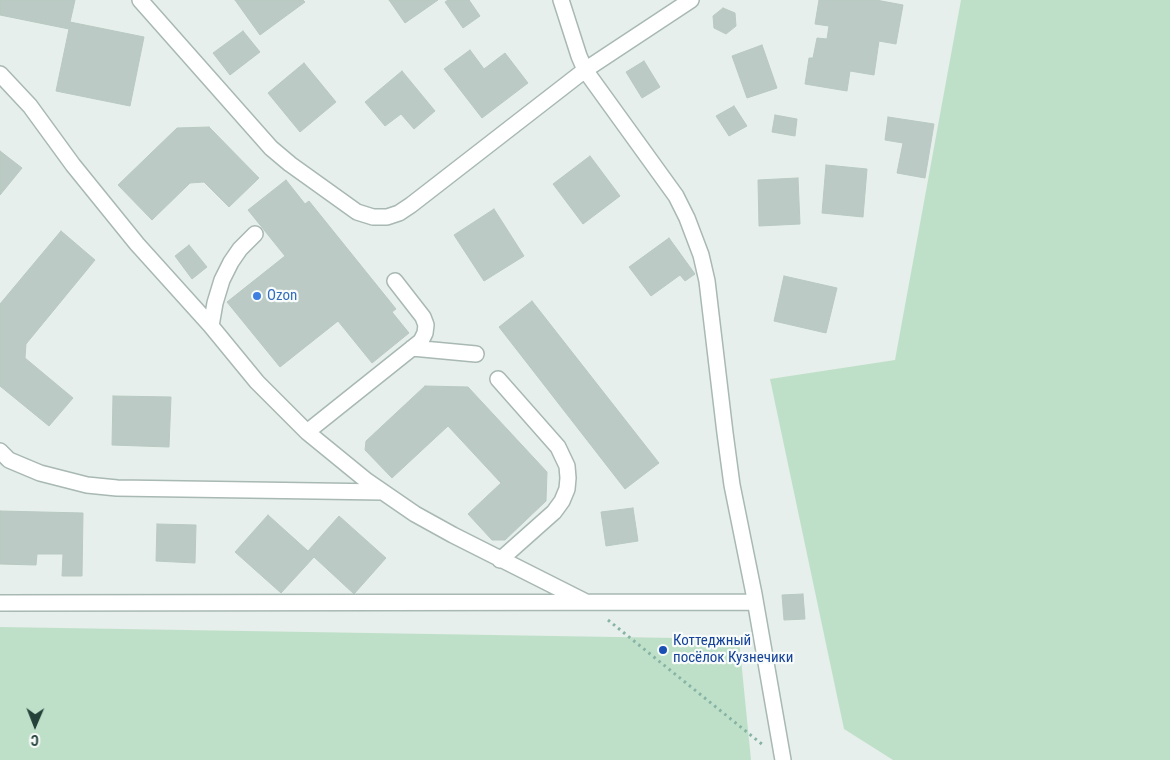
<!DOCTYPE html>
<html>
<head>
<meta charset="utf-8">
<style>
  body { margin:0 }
  #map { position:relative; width:1170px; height:760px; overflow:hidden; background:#e6efeb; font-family:"Roboto Condensed",sans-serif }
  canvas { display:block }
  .north { position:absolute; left:10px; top:700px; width:50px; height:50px; -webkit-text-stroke:4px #f7fbf9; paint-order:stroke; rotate:181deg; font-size:14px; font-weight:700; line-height:20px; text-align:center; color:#24423a }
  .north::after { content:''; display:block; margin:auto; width:18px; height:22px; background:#24423a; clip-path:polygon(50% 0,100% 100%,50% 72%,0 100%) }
</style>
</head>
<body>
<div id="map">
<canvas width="1170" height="760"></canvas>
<div class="north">С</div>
</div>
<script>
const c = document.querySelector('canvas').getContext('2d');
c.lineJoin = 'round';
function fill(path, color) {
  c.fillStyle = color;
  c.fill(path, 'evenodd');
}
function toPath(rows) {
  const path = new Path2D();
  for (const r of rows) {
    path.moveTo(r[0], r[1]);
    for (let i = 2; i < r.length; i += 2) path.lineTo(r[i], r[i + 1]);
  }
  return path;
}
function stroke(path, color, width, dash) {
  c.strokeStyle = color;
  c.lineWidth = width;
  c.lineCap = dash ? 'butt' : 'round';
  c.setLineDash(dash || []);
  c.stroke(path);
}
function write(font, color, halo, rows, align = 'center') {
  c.font = font + ' "Roboto Condensed",sans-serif';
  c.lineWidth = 4.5;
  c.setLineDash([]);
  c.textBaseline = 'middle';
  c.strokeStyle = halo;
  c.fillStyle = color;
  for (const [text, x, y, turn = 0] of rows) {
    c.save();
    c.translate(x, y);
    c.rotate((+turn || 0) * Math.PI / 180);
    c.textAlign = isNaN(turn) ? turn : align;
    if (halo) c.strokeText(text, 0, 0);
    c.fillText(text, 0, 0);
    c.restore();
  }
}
fill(toPath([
  [961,0,1170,0,1170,760,893,760,844,729,770,379,895,360],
  [0,627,739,639,751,760,0,760]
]), '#bfe0c8');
const building = toPath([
  [0,0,75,0,70,22,144,37,130,106,56,91,69,29,0,15,0,0],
  [235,0,303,0,305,2,260,35,235,0],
  [389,0,438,0,405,23,389,0],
  [448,0,469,0,480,16,463,28,445,2,448,0],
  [819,0,876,0,903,5,896,44,879,41,874,75,850,71,847,91,805,84,809,58,813,58,817,38,827,39,829,26,815,24,819,0],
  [723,8,735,13,736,26,726,34,714,28,713,16,723,8],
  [243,31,260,52,230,75,213,53,243,31],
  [762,45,777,88,747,98,732,56,762,45],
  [470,50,484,69,505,53,528,83,482,118,444,69,470,50],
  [644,61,660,87,642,98,626,72,644,61],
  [304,63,336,102,300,132,268,93,304,63],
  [402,71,435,111,414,129,401,114,385,126,365,102,402,71],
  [734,106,747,126,729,136,716,116,734,106],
  [775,115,797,119,795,136,772,132,775,115],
  [888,117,934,124,925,178,897,173,903,143,885,140,888,117],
  [209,127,259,178,229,207,204,182,190,183,152,220,118,185,177,128,209,127],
  [0,151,22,168,0,195,0,151],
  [590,156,620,196,583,224,553,184,590,156],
  [826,165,867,169,863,217,822,213,826,165],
  [798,178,800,224,759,226,758,180,798,178],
  [286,180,305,204,309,201,396,309,392,312,409,333,372,363,338,321,280,367,227,302,285,256,248,210,286,180],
  [494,209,524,256,484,281,454,235,494,209],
  [61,231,95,260,26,344,25,358,73,398,49,426,0,386,0,304,61,231],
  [669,238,695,274,685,281,680,275,651,296,629,267,669,238],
  [189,245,207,267,192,279,175,256,189,245],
  [784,276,837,288,826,333,774,321,784,276],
  [532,301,659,463,625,489,499,327,532,301],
  [425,386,468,387,547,472,546,501,505,540,492,540,468,514,501,483,448,426,392,478,365,450,366,441,425,386],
  [113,396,171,397,169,447,112,445,113,396],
  [633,508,638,541,606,546,601,512,633,508],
  [0,511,83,513,82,576,62,576,63,554,37,554,36,565,0,564,0,511],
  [268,515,308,551,339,516,386,558,354,594,314,557,281,593,235,552,268,515],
  [157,524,196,525,195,563,156,561,157,524],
  [803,594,805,619,784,620,782,595,803,594]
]);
fill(building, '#bbcac4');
stroke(building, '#b8c9c2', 1);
const minor = toPath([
  [140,0,271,148,290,164,357,212,373,217,387,217,399,213,411,205,585,70,691,0],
  [561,0,579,56,585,70,676,196,687,218,701,255,707,281,725,433,732,485,754,594,783,760],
  [0,74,30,106,73,165,137,244,211,326],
  [255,234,240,249,231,262,222,280,215,303,211,326,257,382,307,432,367,481,415,514,453,535,584,601],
  [412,348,476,354],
  [498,379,558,447,567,466,568,478,567,489,562,501,554,512,500,560],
  [307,432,421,341,425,333,426,325,423,317,395,281],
  [0,451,9,460,40,473,87,485,117,488,383,492],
  [0,603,755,602]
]);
stroke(minor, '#a8b8b2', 18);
stroke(toPath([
  [608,620,763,745]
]), '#86b3a5', 3, [2.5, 4]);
stroke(minor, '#fff', 15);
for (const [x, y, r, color] of [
  [257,296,5,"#3f7fe0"],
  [663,650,5,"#1a4fb4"]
]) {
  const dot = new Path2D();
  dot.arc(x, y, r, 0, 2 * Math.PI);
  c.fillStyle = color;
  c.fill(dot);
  stroke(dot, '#f7fbf9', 2);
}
write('15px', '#366cbe', '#f7fbf9', [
  ["Ozon",267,296]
], 'left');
write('15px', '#164399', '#f7fbf9', [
  ["Коттеджный",673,641],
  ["посёлок Кузнечики",673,658]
], 'left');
</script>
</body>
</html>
